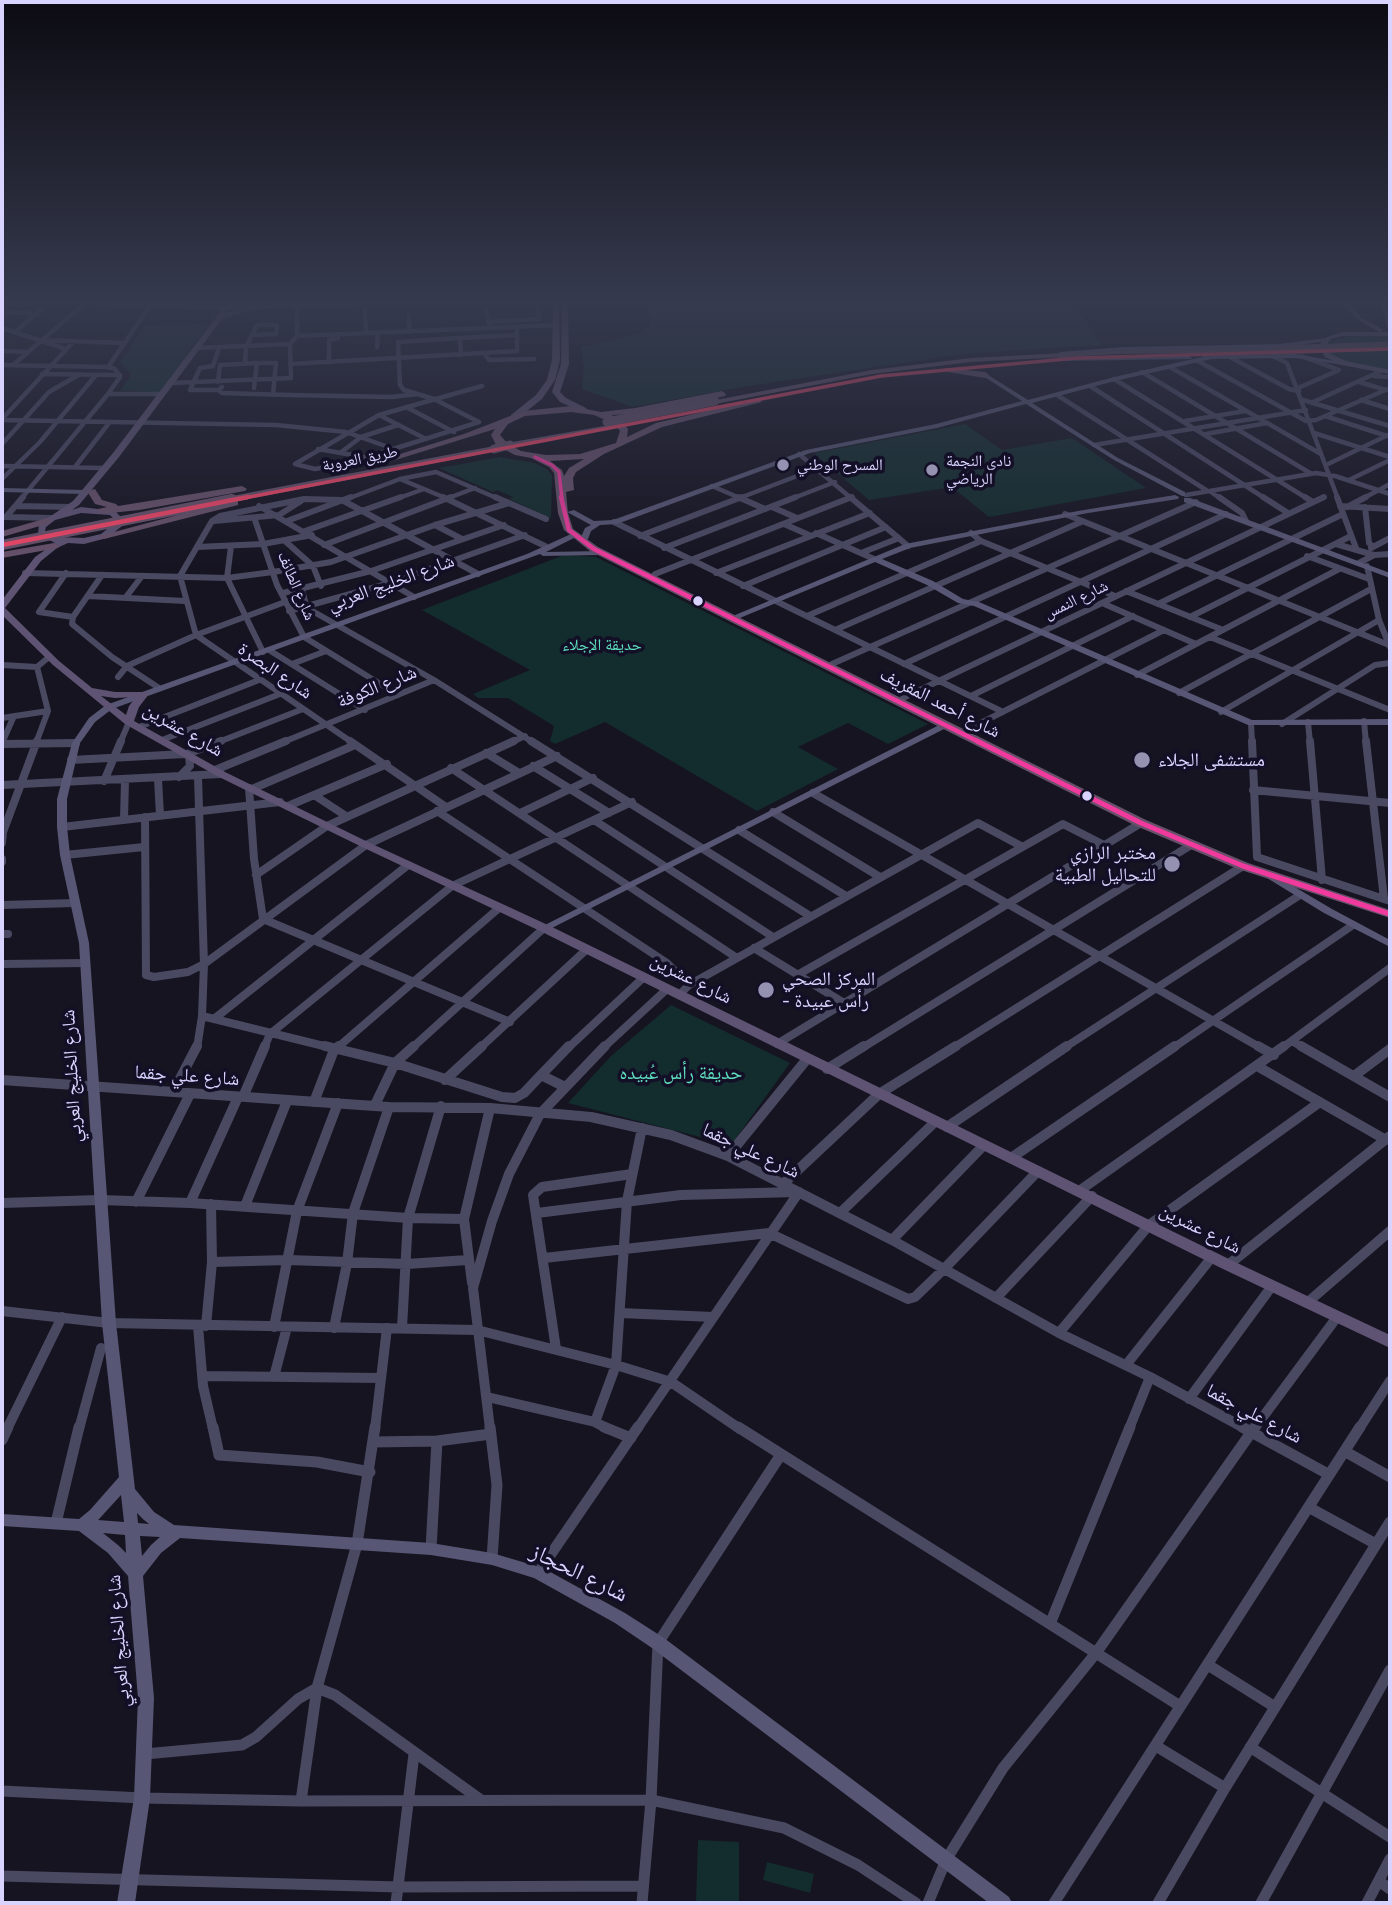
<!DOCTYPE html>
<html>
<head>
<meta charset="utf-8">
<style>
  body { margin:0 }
  #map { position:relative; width:1392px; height:1905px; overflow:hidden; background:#161421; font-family:Figtree,sans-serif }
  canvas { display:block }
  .frame { position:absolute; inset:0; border:4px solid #d9d4ff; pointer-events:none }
</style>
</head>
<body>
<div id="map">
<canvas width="1392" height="1905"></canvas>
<div class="frame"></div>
</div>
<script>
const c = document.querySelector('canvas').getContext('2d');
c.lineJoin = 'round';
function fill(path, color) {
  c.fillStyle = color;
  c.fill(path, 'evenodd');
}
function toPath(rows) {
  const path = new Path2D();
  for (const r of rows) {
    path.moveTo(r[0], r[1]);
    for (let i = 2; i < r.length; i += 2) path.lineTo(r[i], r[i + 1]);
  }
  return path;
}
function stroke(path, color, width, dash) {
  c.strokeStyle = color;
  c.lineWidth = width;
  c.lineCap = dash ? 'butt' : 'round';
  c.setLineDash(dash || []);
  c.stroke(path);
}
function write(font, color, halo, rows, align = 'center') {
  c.font = font + ' Figtree,"Noto Naskh Arabic",sans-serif';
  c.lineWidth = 7;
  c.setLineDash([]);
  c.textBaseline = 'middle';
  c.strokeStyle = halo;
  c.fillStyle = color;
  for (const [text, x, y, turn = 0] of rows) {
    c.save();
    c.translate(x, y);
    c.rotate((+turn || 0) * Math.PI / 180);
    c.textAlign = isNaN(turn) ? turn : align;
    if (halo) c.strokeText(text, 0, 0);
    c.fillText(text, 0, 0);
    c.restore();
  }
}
fill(toPath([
  [647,303,1122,303,1075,305,1102,345,964,354,742,387,633,407,582,389,584,367,581,347,640,333,650,324],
  [195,324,208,325,161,392,120,391,131,375,120,362,145,325],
  [1350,335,1390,336,1390,370,1366,368,1338,359,1330,353,1327,347,1330,342],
  [965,424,1002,450,1072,438,1146,488,989,517,952,487,869,500,814,453],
  [500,457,535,463,547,469,552,475,551,518,509,499,513,497,497,490,493,492,439,468],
  [564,555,596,557,928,724,888,744,848,723,798,747,838,769,757,811,605,722,555,744,550,741,554,726,508,698,478,698,473,694,530,670,422,610],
  [671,1005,790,1063,731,1145,568,1103,611,1056],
  [698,1840,739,1842,739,1903,696,1903],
  [767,1862,814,1874,810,1893,763,1880]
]), '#132c2d');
stroke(toPath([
  [91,303,227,308],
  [152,303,108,367,115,369,120,377,108,394,162,394],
  [485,303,489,324],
  [1383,303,1390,328],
  [297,307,297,336],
  [365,310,366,333],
  [4,312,37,314],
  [409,315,409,331],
  [489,322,539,319,538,303],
  [2,328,66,349],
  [15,332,43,308],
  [460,338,398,342,400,385,404,390,434,399,479,422],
  [39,340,125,343],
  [377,347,378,333],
  [196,348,290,344,297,336,557,325],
  [219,348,213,366,200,368,190,390,218,390,222,387],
  [2,351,27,352],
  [484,353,489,360,534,359],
  [461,355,460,338,517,335],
  [1273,356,1287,363,1338,499],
  [1230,357,1289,389,1299,391],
  [1198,361,1306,421,1316,420,1390,388],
  [329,362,329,340,338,338],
  [257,363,276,363,273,394],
  [245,364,246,347,257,325,277,325,276,334,253,335],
  [290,364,517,351,517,326],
  [2,365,108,367],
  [13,365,85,303],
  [1170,367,1321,454],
  [1142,372,1310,473],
  [42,374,120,375],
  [1374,376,1390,377],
  [1114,379,1308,499],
  [218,382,220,365,257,363,254,388],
  [1359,382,1386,390],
  [170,383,291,378,290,344],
  [1090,386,1266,499],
  [1298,388,1339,370,1301,356],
  [218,390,222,393,289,395,391,397,418,394],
  [1057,395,1206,490],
  [1303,400,1390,426],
  [1361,400,1390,409],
  [1313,402,1381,371],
  [406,407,454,432],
  [379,415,426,439],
  [1325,416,1387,436],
  [2,419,74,341],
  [2,420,276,425,346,432,391,448],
  [1185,421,1245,411],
  [479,422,349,463,315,469,295,464,379,415,482,386],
  [1314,433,1390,457],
  [1206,434,1267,423],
  [2,444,49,392,80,374],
  [1094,445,1306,410],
  [318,449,364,457],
  [340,453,361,437,398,425],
  [799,454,852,499],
  [1326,465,1390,434],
  [2,466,103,468],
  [75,467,109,423],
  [2,479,40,442,96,375],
  [400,479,448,499],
  [1349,480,1390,460],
  [712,486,742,499],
  [1211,492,1221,499],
  [1186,495,1316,473,1335,476,1390,494],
  [21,499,108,394],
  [347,499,400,479,436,472,499,499],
  [396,499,424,489],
  [446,499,475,488],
  [737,499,818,468],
  [791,499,835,482],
  [847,499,852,497],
  [1320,499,1324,497],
  [1362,499,1390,484]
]), '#4a4962', 4.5);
stroke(toPath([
  [443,497,545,546],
  [495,497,546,519],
  [738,497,765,509],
  [850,497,908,546],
  [1219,497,1242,513,1246,521],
  [1263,497,1288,513],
  [1305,497,1313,502],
  [1337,497,1356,548],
  [16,506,71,507],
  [259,506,414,597],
  [1340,506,1390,509],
  [772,507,797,518],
  [1347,507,1366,497],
  [1365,507,1369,543,1373,547],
  [1065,514,1389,645],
  [5,517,52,518],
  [6,517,23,497],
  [255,520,277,585,304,637,398,695],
  [214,521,279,515,301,501],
  [287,521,351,497],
  [614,522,1003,712],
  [784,524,809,535],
  [435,525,462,539],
  [305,531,401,497],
  [816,533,874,559],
  [971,533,981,541,1115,596],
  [640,536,742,497],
  [285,541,313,566,321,586],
  [1336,544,1374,555,1359,563],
  [324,545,451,497],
  [231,546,227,578,263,652],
  [197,547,263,544,312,535],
  [664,548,796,497],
  [1371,548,1390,538],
  [861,553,899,538],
  [1374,555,1390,554],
  [1307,556,1369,579],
  [1367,566,1379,620,1390,647],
  [25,573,227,578,273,572,331,562,435,525,509,503],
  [66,573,39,612,73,617],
  [716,573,870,513],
  [655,574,852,497],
  [102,575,73,617,72,624,112,657,159,688],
  [743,586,886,527],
  [302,590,307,608,434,680,534,743],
  [1126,591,1223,630],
  [283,593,371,571,504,525],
  [88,596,185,601],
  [126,597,142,576],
  [1102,603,1196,644],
  [1158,604,1343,514],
  [289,611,390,583,525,535],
  [807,616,981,541],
  [1190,617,1351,536],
  [835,630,1081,522],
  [1210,637,1390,710],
  [269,650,365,710],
  [292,664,326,651],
  [832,664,1196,502],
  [904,664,1226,514],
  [2,665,37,667],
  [1137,675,1339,569],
  [118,677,127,666,196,635,285,602],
  [1179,693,1371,589],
  [971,696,1133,616],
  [903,698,1324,497],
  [1221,712,1379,620],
  [2,718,48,711],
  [1364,721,1366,743],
  [1308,722,1310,743],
  [1251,723,1252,743],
  [1282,724,1375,665,1390,663],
  [139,727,259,680],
  [967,730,1164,630],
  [162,740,280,694],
  [2,743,14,716],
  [36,743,48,711,37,667,49,657],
  [120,743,129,722],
  [216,743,303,709],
  [281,743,434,680],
  [353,743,196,635,180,576,212,521,220,516,304,499,342,500,478,574],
  [510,743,525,736]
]), '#4a4962', 6);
stroke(toPath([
  [350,741,446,807],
  [531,741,810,916],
  [1252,741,1257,857,1390,901],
  [1310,741,1322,880],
  [1366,741,1384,899],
  [2,744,76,743],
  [486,753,519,773],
  [187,754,221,741],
  [71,760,185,754],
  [533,766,609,813],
  [451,768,737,958],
  [215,770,286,741],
  [179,777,190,766,189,756],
  [158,779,160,815],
  [104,781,121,741],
  [2,785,221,774],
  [249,788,254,859,263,919,510,1022],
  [252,789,355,745],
  [1253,790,1390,803],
  [813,793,1261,1048],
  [314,795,346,816],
  [288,806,387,764],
  [437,811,667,963,689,985],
  [773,812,880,877],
  [520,813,593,778],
  [145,817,146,975,154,977,188,972,204,964,366,845,557,756],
  [124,820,125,780],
  [594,820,773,937],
  [62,827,280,802],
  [739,830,846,896],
  [2,843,3,832,37,741],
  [65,855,144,847],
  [2,859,2,862],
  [256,875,327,826,514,741],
  [2,905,75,903],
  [2,934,8,934],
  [754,948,844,1003],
  [2,964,85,963],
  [799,974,1063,824,1104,845],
  [679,995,689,985,978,823,1021,846],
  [202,1016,332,1048],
  [214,1019,408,865],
  [1292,1041,1304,1048],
  [777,1044,1141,823],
  [197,1048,202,1016,204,964,198,777],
  [264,1048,270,1034,452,886,632,802],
  [337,1048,499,908],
  [412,1048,544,928],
  [480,1048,587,949],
  [568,1048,644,977],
  [603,1048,667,989],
  [862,1048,1191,845],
  [953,1048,1243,866],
  [1064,1048,1300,895],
  [1173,1048,1353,925],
  [1282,1048,1390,968]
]), '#4a4962', 8);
stroke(toPath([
  [325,1046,395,1063,502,1097,515,1098,524,1093,541,1075],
  [1258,1046,1274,1055],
  [1301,1046,1390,1097],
  [1257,1066,1386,1140],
  [827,1069,864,1046],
  [1354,1076,1390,1049],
  [2,1080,389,1107,490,1108,591,1117,671,1135,728,1156,892,1240,1059,1333,1150,1377,1246,1429],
  [445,1080,482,1046],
  [565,1087,541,1075,569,1046],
  [173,1092,197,1046],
  [243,1097,265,1046],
  [314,1102,334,1050,339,1046],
  [375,1105,395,1063,414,1046],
  [947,1127,1067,1046],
  [728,1156,807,1059],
  [1011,1158,1175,1046],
  [783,1184,879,1094,956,1046],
  [1079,1191,1284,1046],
  [136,1202,190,1094],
  [2,1203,100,1200,190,1203,408,1218,464,1219],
  [190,1203,238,1097],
  [245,1206,287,1101],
  [537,1213,681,1195,796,1192],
  [840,1213,936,1121],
  [892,1240,984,1145],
  [544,1258,769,1233,908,1299,915,1297,944,1269,1038,1171],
  [212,1262,288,1260,407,1264,468,1260],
  [1228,1265,1390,1136],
  [472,1283,464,1219,490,1108],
  [996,1298,1092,1196],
  [1308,1302,1390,1231],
  [2,1311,109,1323,477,1330,616,1365,671,1382,740,1429],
  [620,1313,713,1317],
  [198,1326,203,1386,213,1429],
  [206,1326,212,1262,211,1204],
  [274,1327,297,1211,338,1103],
  [334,1328,347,1263,353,1213,389,1107],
  [402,1328,408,1218,441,1106],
  [1059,1333,1149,1225,1320,1102],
  [556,1349,533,1195,542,1187,632,1174],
  [1126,1365,1212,1257],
  [203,1376,381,1378],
  [274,1377,287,1327],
  [487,1397,595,1422,608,1429],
  [1189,1399,1272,1286],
  [595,1422,616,1365,627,1201,642,1128],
  [7,1429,62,1317],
  [79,1429,101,1348],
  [375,1429,387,1328],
  [490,1429,473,1288,492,1221,509,1174,540,1114,605,1046],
  [637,1429,799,1192],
  [1129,1429,1150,1377],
  [1254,1429,1337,1317],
  [1359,1429,1390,1381]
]), '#4a4962', 10);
stroke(toPath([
  [213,1427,219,1455,317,1462,370,1472],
  [375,1427,357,1544,317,1688,335,1695,481,1800],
  [490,1427,497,1485,492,1559],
  [604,1427,631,1438],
  [738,1427,1180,1706],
  [1242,1427,1328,1474],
  [2,1440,8,1427],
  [373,1442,437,1441,491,1434],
  [1346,1452,1390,1477],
  [1310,1508,1376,1544],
  [56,1523,79,1427],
  [431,1549,437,1441],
  [538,1573,638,1427],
  [1050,1624,1130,1427],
  [1208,1665,1275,1707],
  [1156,1746,1225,1788],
  [1250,1747,1390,1837],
  [145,1754,242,1745,256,1737,298,1699,317,1688,301,1801],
  [2,1791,142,1798,301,1801,651,1800,784,1828,858,1865,916,1903],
  [2,1876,399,1887,642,1886],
  [1379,1881,1390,1889],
  [396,1903,414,1754],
  [642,1903,651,1800,658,1643,780,1456],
  [928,1903,946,1860,1003,1768,1096,1653,1255,1427],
  [1054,1903,1360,1427],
  [1158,1903,1225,1788,1390,1522],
  [1261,1903,1390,1670],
  [1367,1903,1390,1859]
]), '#4a4962', 11);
fill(toPath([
  [319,303,366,303,363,305,227,310,224,308,227,306,319,303],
  [1326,338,1328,339,1328,341,1279,348,1123,351,1060,356,1057,354,1060,352,1123,347,1279,344,1326,338],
  [1295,354,1347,363,1344,365,1295,358,1212,359,1115,381,1032,403,1118,458,1185,492,1185,496,1182,496,1114,460,1026,404,937,428,810,453,617,524,600,525,591,531,588,539,585,539,581,537,585,528,591,525,567,512,574,510,594,521,613,520,806,450,936,424,1022,401,983,376,982,375,985,373,1028,400,1114,377,1202,357,1205,355,1295,354],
  [1189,356,1192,358,1191,359,1059,361,1056,359,1059,357,1189,356],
  [2,488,84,490,88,492,84,494,2,492,2,488],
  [1175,495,1179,497,1178,499,1088,513,910,548,882,559,933,581,963,599,979,602,1252,720,1390,719,1390,725,1248,725,974,606,958,603,927,585,875,562,735,620,729,620,728,618,905,544,1078,511,1175,495],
  [1184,498,1190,498,1390,573,1390,578,1184,502,1184,498],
  [571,534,578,536,546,552,601,551,605,553,601,555,543,556,540,554,112,709,95,722,80,743,67,799,67,827,70,855,89,943,116,1323,135,1489,154,1512,174,1525,431,1543,492,1553,543,1568,625,1613,664,1638,1009,1897,1012,1903,989,1903,652,1648,615,1623,534,1578,492,1565,431,1555,180,1538,161,1553,143,1576,154,1698,150,1798,135,1903,117,1903,134,1798,138,1698,128,1576,108,1553,79,1531,2,1526,2,1514,79,1519,90,1510,119,1477,102,1323,79,943,60,855,57,827,57,799,72,743,89,718,106,705,527,554,571,534],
  [121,1495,124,1522,98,1520,100,1518,121,1495],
  [137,1513,144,1520,149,1524,138,1523,137,1513],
  [103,1533,125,1535,126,1553,118,1545,103,1533],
  [140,1536,160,1537,151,1545,142,1556,140,1536],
  [945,722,948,723,948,727,548,930,544,931,539,928,945,722],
  [1271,873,1332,909,1390,940,1390,947,1324,913,1267,878,1266,876,1267,874,1271,873]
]), '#575674');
fill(toPath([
  [227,303,233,303,226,313,254,306,257,308,222,319,119,457,79,505,72,510,81,507,115,511,122,518,122,526,107,538,84,544,68,543,57,548,41,561,5,608,59,661,92,688,115,692,148,692,149,694,139,707,134,721,225,772,370,843,548,925,1233,1261,1390,1335,1390,1348,1223,1269,540,931,362,847,217,776,125,724,53,665,2,615,2,600,35,557,55,543,38,534,39,524,73,501,113,453,227,303],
  [81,513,110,515,114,519,115,523,101,534,84,538,56,537,45,531,46,527,55,520,81,513],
  [101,696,115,698,136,697,129,706,126,715,101,696],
  [553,303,559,303,560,360,555,380,542,399,517,419,511,419,511,415,536,395,547,380,552,360,553,303],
  [562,303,568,303,569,364,560,392,566,398,586,408,587,410,583,412,560,402,552,392,561,364,562,303],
  [1341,303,1348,303,1362,318,1382,329,1383,330,1381,332,1390,332,1390,336,1342,336,1331,339,1326,346,1331,354,1346,361,1390,370,1390,374,1341,365,1325,357,1318,346,1327,337,1342,332,1379,332,1358,320,1341,303]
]), '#5e5373');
fill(toPath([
  [1278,348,1281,348,1281,352,1120,354,971,362,872,374,715,404,711,401,872,370,971,358,1120,350,1278,348],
  [945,368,985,372,989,375,985,378,948,372,944,370,945,368],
  [722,391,726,394,725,396,635,414,611,415,619,418,628,429,627,437,656,423,758,399,762,402,662,427,604,454,576,472,573,478,574,490,566,492,568,513,573,529,598,547,1146,820,1248,863,1390,910,1390,918,1238,869,1136,826,590,551,564,530,558,513,554,473,549,467,531,458,515,455,496,445,491,435,495,429,376,466,368,464,464,434,523,411,571,406,601,412,635,408,722,391],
  [571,412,594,415,615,424,507,443,500,435,508,424,525,416,571,412],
  [616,426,620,431,616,443,580,454,546,455,521,451,514,447,616,426],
  [584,459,569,468,564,476,562,470,550,461,584,459],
  [494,446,499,449,497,451,238,501,238,505,104,539,99,536,230,501,227,499,232,496,494,446],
  [242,486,247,489,245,491,139,510,101,514,98,513,98,509,107,507,95,504,87,491,95,489,102,500,116,504,118,506,242,486],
  [47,518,50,519,50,523,2,537,2,531,47,518],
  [54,543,59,546,58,548,2,558,2,552,54,543]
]), '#67516a');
stroke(toPath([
  [1278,350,1390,346],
  [607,422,715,401],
  [494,449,510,445]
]), '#67516a', 9);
stroke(toPath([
  [2,545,232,499]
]), '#67516a', 10);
stroke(toPath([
  [535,457,552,465,559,472,562,499]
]), '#f13a9d', 3.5);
stroke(toPath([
  [561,497,569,530,594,549,981,743]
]), '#f13a9d', 4.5);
stroke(toPath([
  [977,741,1141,823,1243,866,1390,914]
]), '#f13a9d', 5);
stroke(toPath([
  [239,499,881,376,1077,358,1390,349]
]), '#f34667', 3.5);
stroke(toPath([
  [2,545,248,497]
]), '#f34667', 4.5);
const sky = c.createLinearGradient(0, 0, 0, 570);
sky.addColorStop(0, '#0c0b12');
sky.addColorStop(0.53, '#363a4e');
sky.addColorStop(1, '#363a4e00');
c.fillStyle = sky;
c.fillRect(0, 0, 1392, 570);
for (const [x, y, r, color] of [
  [783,465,7,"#9591b1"],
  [932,470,7,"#9591b1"],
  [698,601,6,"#d9d4ff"],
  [1142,760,9,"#9591b1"],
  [1087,796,6,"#d9d4ff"],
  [1172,864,9,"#9591b1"],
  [766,990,9,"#9591b1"]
]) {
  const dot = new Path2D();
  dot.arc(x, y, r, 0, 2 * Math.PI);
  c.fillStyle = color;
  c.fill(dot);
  stroke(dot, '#130f26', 2.5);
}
write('16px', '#d9d4ff', '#130f26', [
  ["طريق العروبة",360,459,-11],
  ["شارع الطائف",296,586,67],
  ["شارع النمس",1076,600,-26]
]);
write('16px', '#d9d4ff', '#130f26', [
  ["نادي النجمة",946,461],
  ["الرياضي",946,479],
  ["المسرح الوطني",797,465]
], 'left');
write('16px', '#5fe0c0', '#130f26', [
  ["حديقة الإجلاء",602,645]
]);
write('19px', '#d9d4ff', '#130f26', [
  ["شارع الخليج العربي",391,583,-20],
  ["شارع البصرة",275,671,34],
  ["شارع الكوفة",377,687,-22],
  ["شارع أحمد المقريف",940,703,27],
  ["شارع عشرين",183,730,30],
  ["شارع عشرين",691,979,27],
  ["شارع الخليج العربي",72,1076,-93],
  ["شارع علي جقما",187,1076,4],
  ["شارع علي جقما",751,1151,25],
  ["شارع عشرين",1200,1229,27],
  ["شارع علي جقما",1254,1414,28],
  ["شارع الخليج العربي",119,1641,-94]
]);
write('19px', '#d9d4ff', '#130f26', [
  ["مستشفى الجلاء",1158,760],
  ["مختبر الرازي",1156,853,"right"],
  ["للتحاليل الطبية",1156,875,"right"],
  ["المركز الصحي",782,979],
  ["- رأس عبيدة",782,1001]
], 'left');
write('19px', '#5fe0c0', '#130f26', [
  ["حديقة رأس عُبيده",681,1073]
]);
write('23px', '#d9d4ff', '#130f26', [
  ["شارع الحجاز",579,1573,26]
]);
</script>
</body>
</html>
